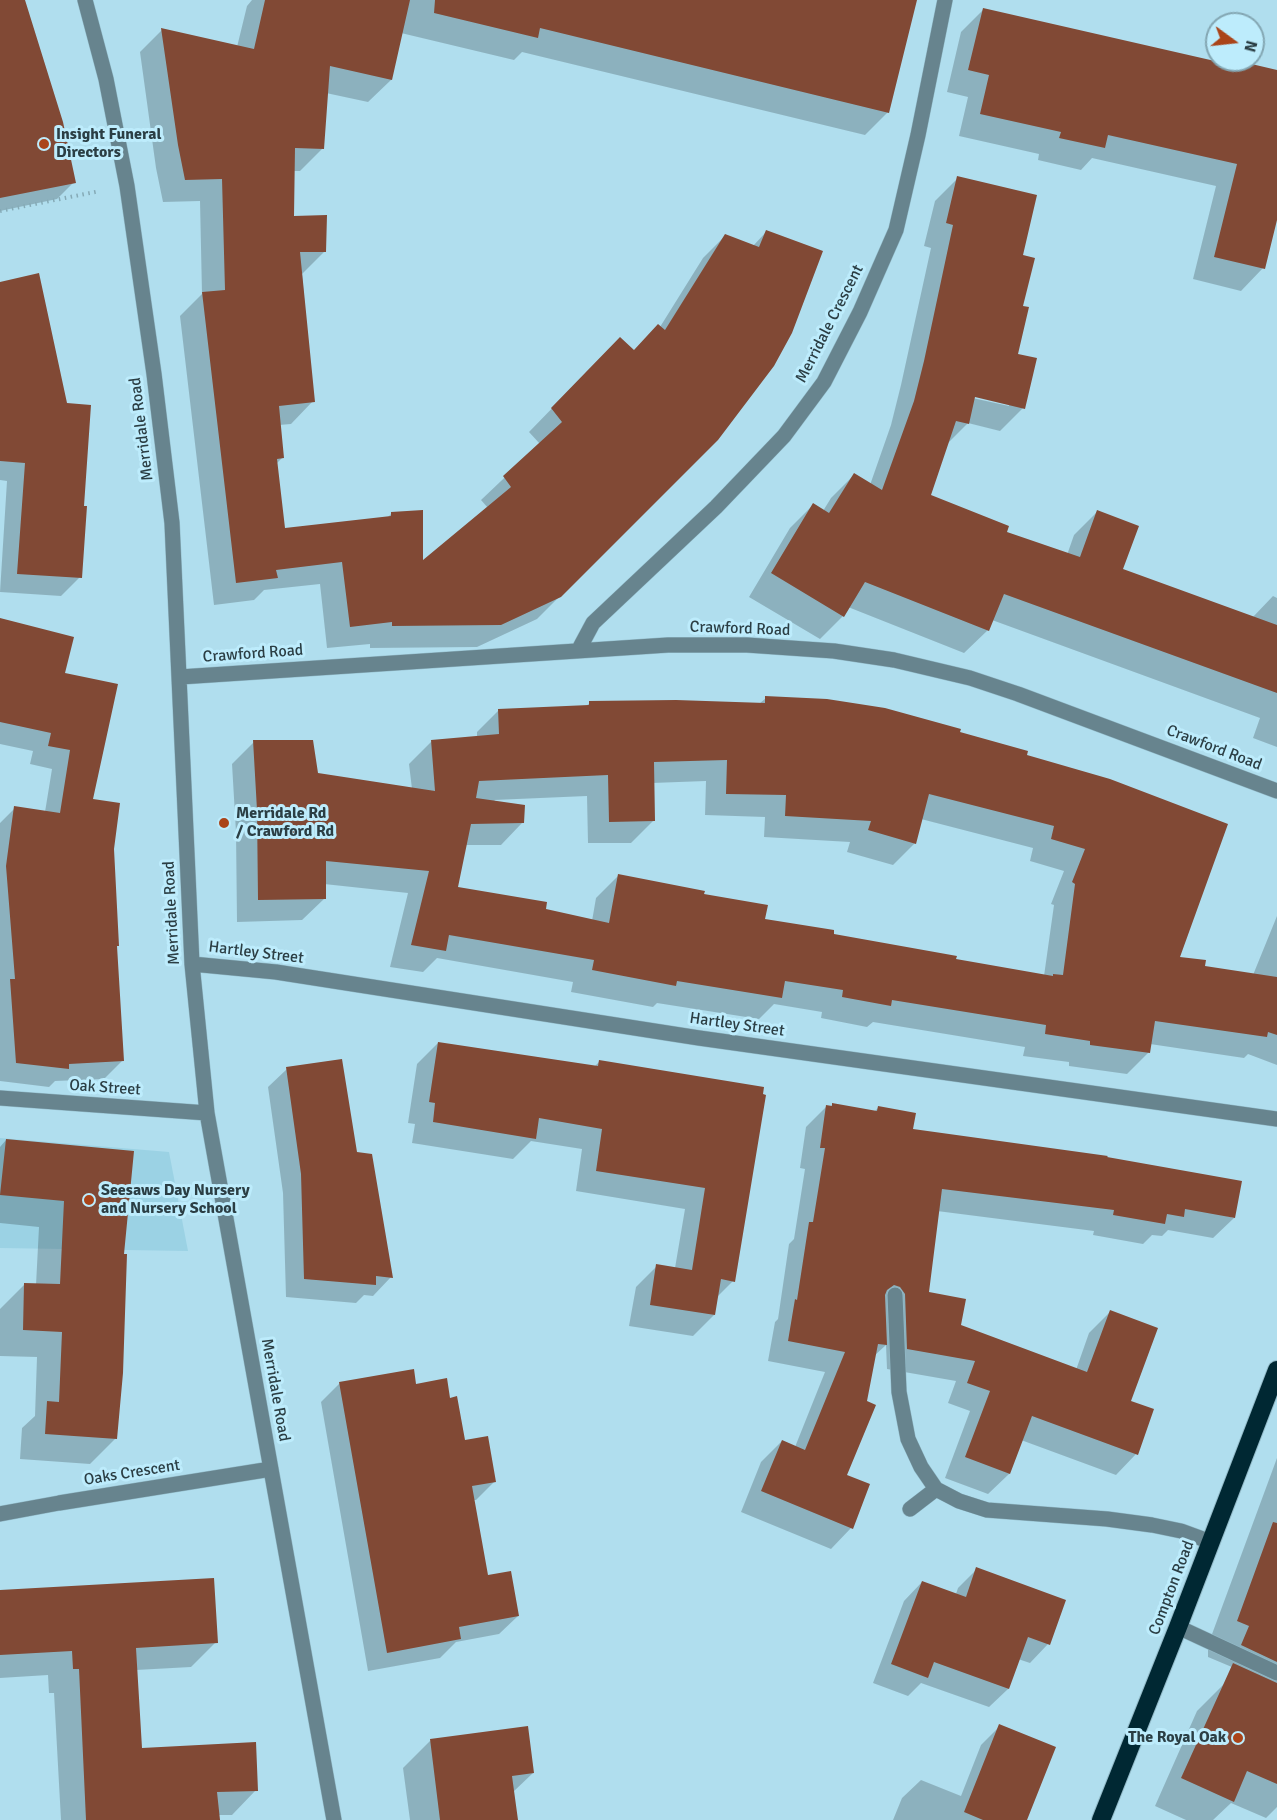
<!DOCTYPE html>
<html>
<head>
<meta charset="utf-8">
<style>
  body { margin:0 }
  #map { position:relative; width:1277px; height:1820px; overflow:hidden; background:#b0deee; font-family:Signika,sans-serif }
  canvas { display:block }
  .north { position:absolute; left:1205px; top:12px; width:60px; height:60px; box-sizing:border-box; background:#bdecfc; border:2px solid #83a6b2; border-radius:50%; rotate:105deg; font-size:16px; font-weight:700; line-height:24px; text-align:center; color:#2b3e44 }
  .north::after { content:''; display:block; margin:auto; width:21px; height:27px; background:#aa4419; clip-path:polygon(50% 0,100% 100%,50% 72%,0 100%) }
</style>
</head>
<body>
<div id="map">
<canvas width="1277" height="1820"></canvas>
<div class="north">N</div>
</div>
<script>
const c = document.querySelector('canvas').getContext('2d');
c.lineJoin = 'round';
function fill(path, color) {
  c.fillStyle = color;
  c.fill(path, 'evenodd');
}
function toPath(rows) {
  const path = new Path2D();
  for (const r of rows) {
    path.moveTo(r[0], r[1]);
    for (let i = 2; i < r.length; i += 2) path.lineTo(r[i], r[i + 1]);
  }
  return path;
}
function stroke(path, color, width, dash) {
  c.strokeStyle = color;
  c.lineWidth = width;
  c.lineCap = dash ? 'butt' : 'round';
  c.setLineDash(dash || []);
  c.stroke(path);
}
function write(font, color, halo, rows, align = 'center') {
  c.font = font + ' Signika,sans-serif';
  c.lineWidth = 6;
  c.setLineDash([]);
  c.textBaseline = 'middle';
  c.strokeStyle = halo;
  c.fillStyle = color;
  for (const [text, x, y, turn = 0] of rows) {
    c.save();
    c.translate(x, y);
    c.rotate((+turn || 0) * Math.PI / 180);
    c.textAlign = isNaN(turn) ? turn : align;
    if (halo) c.strokeText(text, 0, 0);
    c.fillText(text, 0, 0);
    c.restore();
  }
}
fill(toPath([
  [0,1138,169,1152,188,1251,0,1248]
]), '#9bd2e4');
fill(toPath([
  [0,0,23,0,74,182,57,199,0,211],
  [252,0,906,0,888,112,865,135,522,52,514,60,401,33,391,80,368,102,326,93,322,149,300,171,293,171,293,217,325,251,302,274,313,401,291,424,279,425,282,458,276,464,283,530,387,518,392,513,421,563,488,508,481,500,540,444,529,432,598,361,633,352,660,327,703,258,725,236,753,246,766,232,717,439,537,619,477,647,370,648,370,644,327,648,320,584,264,590,254,600,214,605,180,316,202,294,200,201,163,202,156,168,140,52,162,30,237,47,247,6],
  [983,10,1239,68,1243,64,1277,72,1277,213,1263,268,1241,291,1193,279,1216,186,1092,158,1081,170,1038,160,1039,154,959,136,968,97,947,92,961,32],
  [958,178,1021,256,1021,307,1016,355,1023,408,1000,431,968,423,946,445,929,496,1005,532,1067,555,1074,535,1097,512,1121,570,1252,618,1273,596,1277,598,1277,747,1253,738,1260,718,992,620,988,630,964,653,848,607,843,616,820,639,749,597,790,528,813,505,823,511,831,498,854,475,870,485,891,425,901,385,931,248,924,246,935,201],
  [968,394,1009,403,1009,406,968,397],
  [0,284,80,577,61,596,0,592,7,481,0,480],
  [0,620,63,674,92,801,112,849,116,947,123,1060,104,1079,55,1081,49,1087,0,1081,0,823,15,808,45,812,52,769,30,764,33,751,0,744],
  [766,698,958,734,1025,756,1178,958,1203,967,1253,975,1277,916,1277,1065,1248,1054,1244,1058,1150,1044,1149,1052,1127,1074,1069,1066,1069,1062,1023,1056,1025,1047,873,1022,867,1027,821,1018,822,1012,774,1004,759,1019,657,1003,653,1007,571,992,573,982,437,958,423,972,390,967,408,893,324,884,324,899,302,920,237,922,236,832,232,764,254,742,316,774,412,789,409,764,431,742,477,738,477,732,499,710,586,706,590,703,759,704],
  [706,781,705,815,765,817,764,837,850,842,847,852,893,865,915,843,921,819,1033,848,1030,861,1064,871,1051,904,1054,905,1044,976,954,961,764,920,702,895,618,876,596,898,592,921,457,888,465,845,501,845,522,823,494,800,587,796,588,843,631,843,653,821,652,783],
  [438,1043,594,1067,599,1062,762,1088,733,1281,716,1298,714,1315,693,1336,629,1326,636,1287,657,1266,675,1268,685,1209,576,1191,582,1149,531,1141,513,1159,412,1143,415,1124,408,1123,417,1064],
  [287,1069,355,1154,391,1277,373,1296,364,1295,356,1303,286,1297,283,1193,268,1087],
  [833,1104,874,1112,879,1107,912,1130,1234,1218,1213,1238,1168,1230,1162,1236,1152,1235,1143,1244,1093,1235,1094,1231,937,1211,927,1293,959,1326,1076,1370,1089,1333,1110,1312,1129,1402,1136,1454,1116,1475,1021,1440,1009,1474,988,1494,945,1478,970,1411,948,1403,956,1381,887,1369,886,1345,874,1356,846,1476,851,1528,831,1549,741,1512,761,1462,782,1441,795,1447,825,1372,768,1361,775,1322,778,1319,789,1244,794,1239,805,1169,800,1168,806,1127,827,1106,830,1107],
  [6,1140,122,1255,116,1438,90,1464,20,1459,22,1428,35,1416,37,1357,0,1356,0,1309,25,1284,36,1285,39,1227,0,1223,0,1147],
  [340,1383,415,1385,449,1399,464,1442,495,1481,476,1500,473,1500,487,1576,518,1616,499,1634,456,1642,440,1658,368,1671,321,1402],
  [1277,1458,1277,1686,1208,1657,1208,1645],
  [977,1569,1048,1644,1030,1663,1018,1659,1008,1689,989,1707,921,1683,908,1696,873,1683,904,1601,922,1582,956,1594,958,1588],
  [0,1592,216,1642,191,1667,136,1670,140,1750,256,1790,232,1815,218,1815,218,1820,61,1820,54,1693,49,1693,48,1675,0,1678],
  [1225,1683,1277,1707,1277,1807,1266,1818,1231,1803,1213,1820,1186,1820,1155,1806,1197,1711],
  [1000,1726,1025,1820,893,1820,902,1798,921,1780,961,1796,981,1745],
  [430,1741,533,1773,512,1793,516,1820,410,1820,403,1768]
]), '#0003');
fill(toPath([
  [0,0,25,0,63,122,76,183,0,198],
  [265,0,410,0,392,80,330,66,324,149,295,148,294,216,327,215,326,252,300,252,315,402,279,406,284,458,277,459,285,528,391,516,391,512,423,510,423,560,511,487,503,476,562,422,551,408,620,337,634,350,658,324,665,330,725,234,759,247,766,230,823,251,792,333,774,366,718,440,561,597,501,625,392,626,392,622,350,627,342,562,276,570,278,578,236,583,202,292,225,290,222,179,185,180,178,145,161,28,254,49],
  [435,0,917,0,889,113,540,28,538,38,434,13],
  [983,8,1241,67,1243,62,1277,70,1277,220,1265,269,1214,257,1237,164,1108,135,1105,148,1059,138,1061,132,980,114,989,75,968,70],
  [957,176,1037,195,1023,255,1035,258,1023,306,1029,307,1018,354,1037,358,1025,409,975,397,969,424,956,421,931,495,1009,526,1007,532,1080,557,1097,510,1139,526,1123,569,1277,625,1277,693,1004,594,989,631,865,582,844,617,771,573,813,503,829,513,854,473,882,490,914,401,924,361,953,225,946,223],
  [39,273,67,403,91,405,84,506,87,506,82,578,17,574,25,463,0,461,0,282],
  [0,618,74,637,65,673,118,684,93,799,120,803,114,849,119,946,117,946,124,1061,69,1064,69,1069,16,1063,10,979,15,979,6,866,14,806,60,813,70,750,48,746,51,733,0,722],
  [765,696,827,699,885,708,961,729,960,732,1028,751,1027,755,1110,779,1228,824,1180,957,1206,960,1205,966,1277,977,1277,1035,1268,1032,1267,1037,1155,1021,1150,1053,1090,1045,1090,1041,1045,1034,1046,1025,892,1000,891,1006,842,997,843,990,785,981,782,998,677,981,676,986,592,970,594,960,449,935,446,951,411,945,429,871,326,861,326,899,258,900,257,810,253,740,313,740,318,773,435,791,431,740,499,734,498,709,589,705,589,701,676,700,765,703],
  [727,760,726,794,786,795,785,816,871,821,868,830,916,844,929,794,1054,826,1051,839,1085,849,1072,882,1075,884,1063,975,1053,974,1053,976,956,959,957,956,834,934,834,930,765,919,768,905,704,894,705,891,618,874,609,923,546,909,547,902,458,887,471,824,524,823,525,805,476,798,479,781,608,775,609,822,655,821,654,762],
  [438,1042,598,1066,599,1060,764,1087,763,1094,766,1095,735,1282,721,1279,715,1315,650,1305,656,1264,692,1270,705,1188,596,1171,602,1129,539,1118,536,1139,433,1122,435,1103,429,1102],
  [342,1059,357,1152,372,1154,393,1278,376,1276,376,1285,304,1279,301,1174,286,1067],
  [832,1103,877,1111,878,1106,916,1113,913,1129,1108,1156,1107,1157,1242,1181,1235,1218,1185,1209,1184,1217,1167,1214,1165,1224,1113,1215,1114,1210,942,1189,929,1292,966,1299,961,1325,1087,1372,1110,1310,1158,1328,1131,1401,1154,1409,1138,1455,1032,1416,1010,1474,965,1457,990,1391,967,1383,975,1361,907,1349,905,1294,900,1287,894,1285,887,1290,885,1295,887,1345,878,1344,867,1401,876,1405,847,1475,870,1484,853,1529,761,1491,782,1440,805,1450,845,1352,788,1341,795,1299,797,1300,809,1222,813,1222,825,1148,820,1148,826,1105,832,1106],
  [6,1139,134,1151,124,1254,127,1254,123,1373,117,1439,45,1434,47,1401,59,1402,62,1332,23,1330,24,1283,60,1284,64,1201,0,1195],
  [414,1369,416,1384,447,1378,450,1398,457,1396,465,1440,488,1436,496,1482,472,1486,488,1575,511,1571,519,1616,459,1627,461,1639,387,1653,339,1382],
  [1273,1522,1277,1523,1277,1662,1241,1645,1249,1626,1237,1621],
  [976,1567,1066,1600,1050,1645,1028,1637,1009,1689,934,1662,928,1678,891,1664,922,1581,966,1597],
  [214,1578,218,1643,136,1648,142,1748,256,1742,258,1791,217,1792,220,1820,86,1820,79,1669,73,1669,72,1651,0,1655,0,1590],
  [1233,1663,1277,1683,1277,1784,1247,1771,1234,1802,1181,1778],
  [999,1724,1056,1747,1027,1820,983,1820,964,1812],
  [528,1726,534,1773,512,1776,518,1820,440,1820,430,1739]
]), '#814935');
const minor = toPath([
  [85,0,106,79,127,186,154,374,172,523,192,964,207,1113,334,1820],
  [578,651,593,623,716,507,784,436,824,382,860,312,896,230,918,135,945,0],
  [180,677,668,645,747,645,834,651,894,660,970,678,1018,694,1277,791],
  [192,964,276,972,699,1038,1277,1119],
  [0,1098,207,1113],
  [895,1295,899,1392,908,1439,921,1467,936,1489],
  [910,1509,936,1489,959,1501,987,1510,1107,1519,1152,1525,1181,1531,1211,1542],
  [0,1514,59,1503,271,1469],
  [1178,1627,1277,1673]
]);
const highway = toPath([
  [1101,1820,1178,1627,1277,1370]
]);
stroke(minor, '#93bbc9', 16);
stroke(highway, '#93bbc9', 20);
stroke(toPath([
  [0,211,100,191]
]), '#85aab6', 4, [1.5, 4.5]);
stroke(minor, '#67848e', 15);
stroke(highway, '#002833', 18);
for (const [x, y, r, color] of [
  [44,144,6,"#aa4419"],
  [224,823,6,"#aa4419"],
  [89,1200,6,"#aa4419"],
  [1238,1738,6,"#aa4419"]
]) {
  const dot = new Path2D();
  dot.arc(x, y, r, 0, 2 * Math.PI);
  c.fillStyle = color;
  c.fill(dot);
  stroke(dot, '#bdecfc', 2);
}
write('bold 16px', '#2b3e44', '#bdecfc', [
  ["Insight Funeral",56,135],
  ["Directors",56,153],
  ["Merridale Rd",236,814],
  ["/ Crawford Rd",236,832],
  ["Seesaws Day Nursery",101,1191],
  ["and Nursery School",101,1209],
  ["The Royal Oak",1226,1738,"right"]
], 'left');
write('16px', '#2b3e44', '#bdecfc', [
  ["Merridale Crescent",830,324,-63],
  ["Merridale Road",142,429,-97],
  ["Crawford Road",740,629,2],
  ["Crawford Road",253,654,-4],
  ["Crawford Road",1214,748,21],
  ["Merridale Road",172,913,-93],
  ["Hartley Street",256,953,7],
  ["Hartley Street",737,1025,8],
  ["Oak Street",105,1088,4],
  ["Merridale Road",275,1390,80],
  ["Oaks Crescent",132,1473,-9],
  ["Compton Road",1172,1588,-69]
]);
</script>
</body>
</html>
